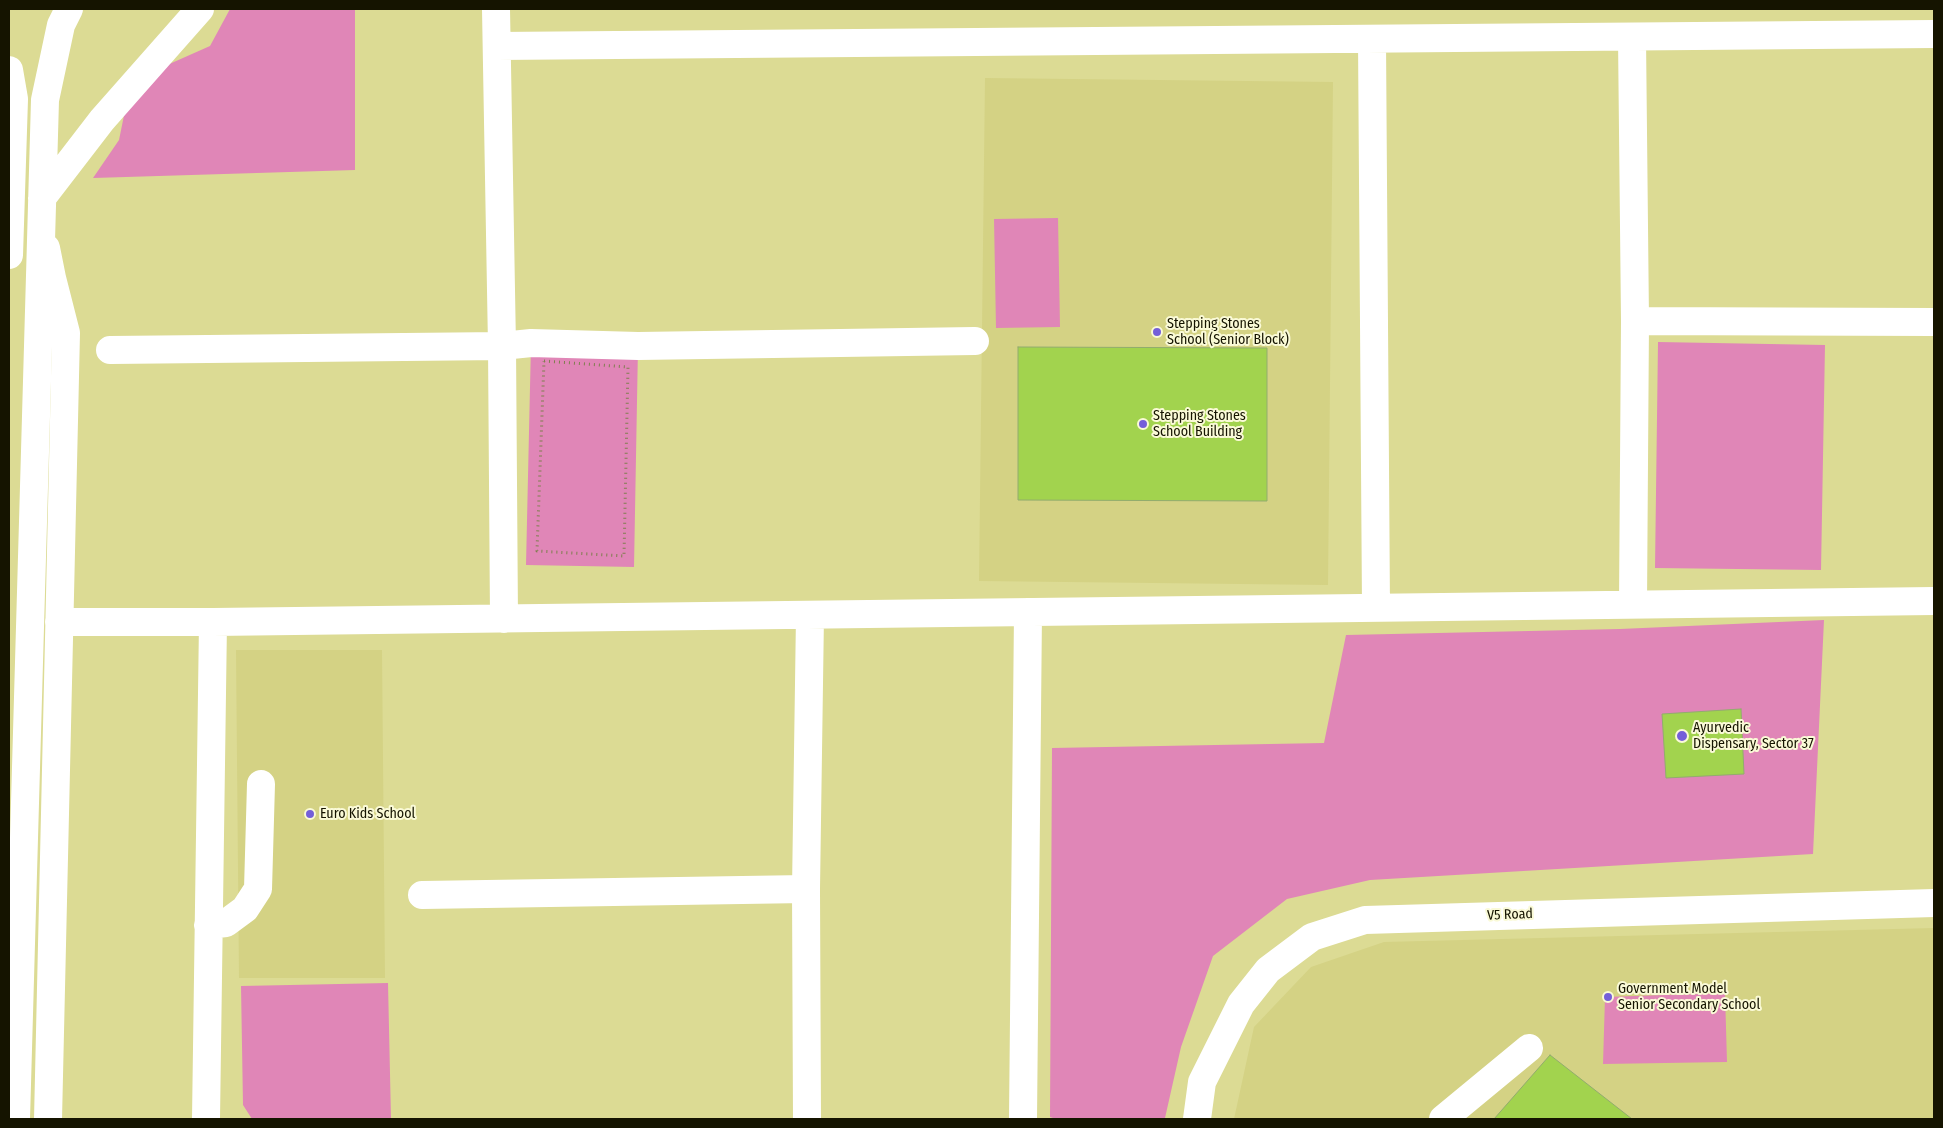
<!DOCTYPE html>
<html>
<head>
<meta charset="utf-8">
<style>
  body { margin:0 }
  #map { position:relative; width:1943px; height:1128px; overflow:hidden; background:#dcdb94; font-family:"Fira Sans Condensed",sans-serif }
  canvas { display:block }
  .frame { position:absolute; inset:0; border:10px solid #151400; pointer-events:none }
</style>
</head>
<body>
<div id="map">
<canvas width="1943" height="1128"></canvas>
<div class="frame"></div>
</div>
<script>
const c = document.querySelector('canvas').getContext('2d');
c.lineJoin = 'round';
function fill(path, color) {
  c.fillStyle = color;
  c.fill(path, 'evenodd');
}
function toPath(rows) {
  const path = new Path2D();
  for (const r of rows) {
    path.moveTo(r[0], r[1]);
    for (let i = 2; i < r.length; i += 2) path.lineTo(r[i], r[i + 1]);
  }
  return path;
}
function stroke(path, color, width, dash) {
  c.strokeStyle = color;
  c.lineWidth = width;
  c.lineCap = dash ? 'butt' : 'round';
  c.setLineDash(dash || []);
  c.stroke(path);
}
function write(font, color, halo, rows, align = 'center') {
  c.font = font + ' "Fira Sans Condensed",sans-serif';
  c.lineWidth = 4;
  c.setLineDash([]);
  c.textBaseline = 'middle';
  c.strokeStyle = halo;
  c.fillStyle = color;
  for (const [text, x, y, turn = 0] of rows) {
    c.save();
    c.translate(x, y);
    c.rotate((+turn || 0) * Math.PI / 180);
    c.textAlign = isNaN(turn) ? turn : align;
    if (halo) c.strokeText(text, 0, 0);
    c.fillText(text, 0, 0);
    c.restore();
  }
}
fill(toPath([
  [985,78,1333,82,1328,585,979,581],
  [236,650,382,650,385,978,239,978],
  [1934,928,1934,1119,1234,1119,1254,1027,1311,967,1384,942]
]), '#d4d284');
fill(toPath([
  [230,9,355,9,355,170,93,178,119,140,131,81,210,46],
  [1058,218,1060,327,996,328,994,219],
  [1658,342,1825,345,1821,570,1655,568],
  [531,343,638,346,634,567,526,565],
  [1824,620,1813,854,1370,880,1287,899,1213,956,1181,1047,1165,1118,1056,1119,1050,1117,1052,748,1324,743,1346,635,1620,629],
  [388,983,391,1119,252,1119,243,1105,241,986],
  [1725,993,1727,1062,1603,1064,1605,997]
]), '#e086b7');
const building = toPath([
  [1018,347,1267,348,1267,501,1018,500,1018,347],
  [1741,709,1744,774,1666,778,1662,714,1741,709],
  [1550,1055,1632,1119,1494,1119,1550,1055]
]);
fill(building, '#a2d34e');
stroke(building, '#92ac6e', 1);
stroke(toPath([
  [544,361,628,367,624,556,537,551,544,361]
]), '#7f7e4f', 3, [1, 4]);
stroke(toPath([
  [496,9,502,346,504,619],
  [1632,37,1635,321,1633,604],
  [1372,39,1376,608],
  [497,46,1934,34],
  [46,248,52,278,66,333,48,1119],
  [1635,321,1934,322],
  [110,350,502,346,531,343,638,346,975,341],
  [59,622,213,622,1934,601],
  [422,895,806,889],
  [208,925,226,923,245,909,258,889,261,784],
  [206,1119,213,622],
  [807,1119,806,889,810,615],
  [1023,1119,1028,612],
  [1197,1119,1202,1082,1241,1004,1268,970,1312,937,1365,920,1934,903],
  [1443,1119,1529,1048]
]), '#fff', 28);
stroke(toPath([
  [9,70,14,99,9,255],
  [42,198,102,120,200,9],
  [16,1119,45,100,61,25,69,9]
]), '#fff', 28);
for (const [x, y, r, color] of [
  [1157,332,5,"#745fd9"],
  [1143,424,5,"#745fd9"],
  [1682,736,6,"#745fd9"],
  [310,814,5,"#745fd9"],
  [1608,997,5,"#745fd9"]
]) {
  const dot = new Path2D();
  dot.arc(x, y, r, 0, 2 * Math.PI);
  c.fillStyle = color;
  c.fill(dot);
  stroke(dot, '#fafad7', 2);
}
write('14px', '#151400', '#fafad7', [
  ["Stepping Stones",1167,324],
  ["School (Senior Block)",1167,340],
  ["Stepping Stones",1153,416],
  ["School Building",1153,432],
  ["Ayurvedic",1693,728],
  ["Dispensary, Sector 37",1693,744],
  ["Euro Kids School",320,814],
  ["Government Model",1618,989],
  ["Senior Secondary School",1618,1005]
], 'left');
write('14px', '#151400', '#fafad7', [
  ["V5 Road",1510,915,-2]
]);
</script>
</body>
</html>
